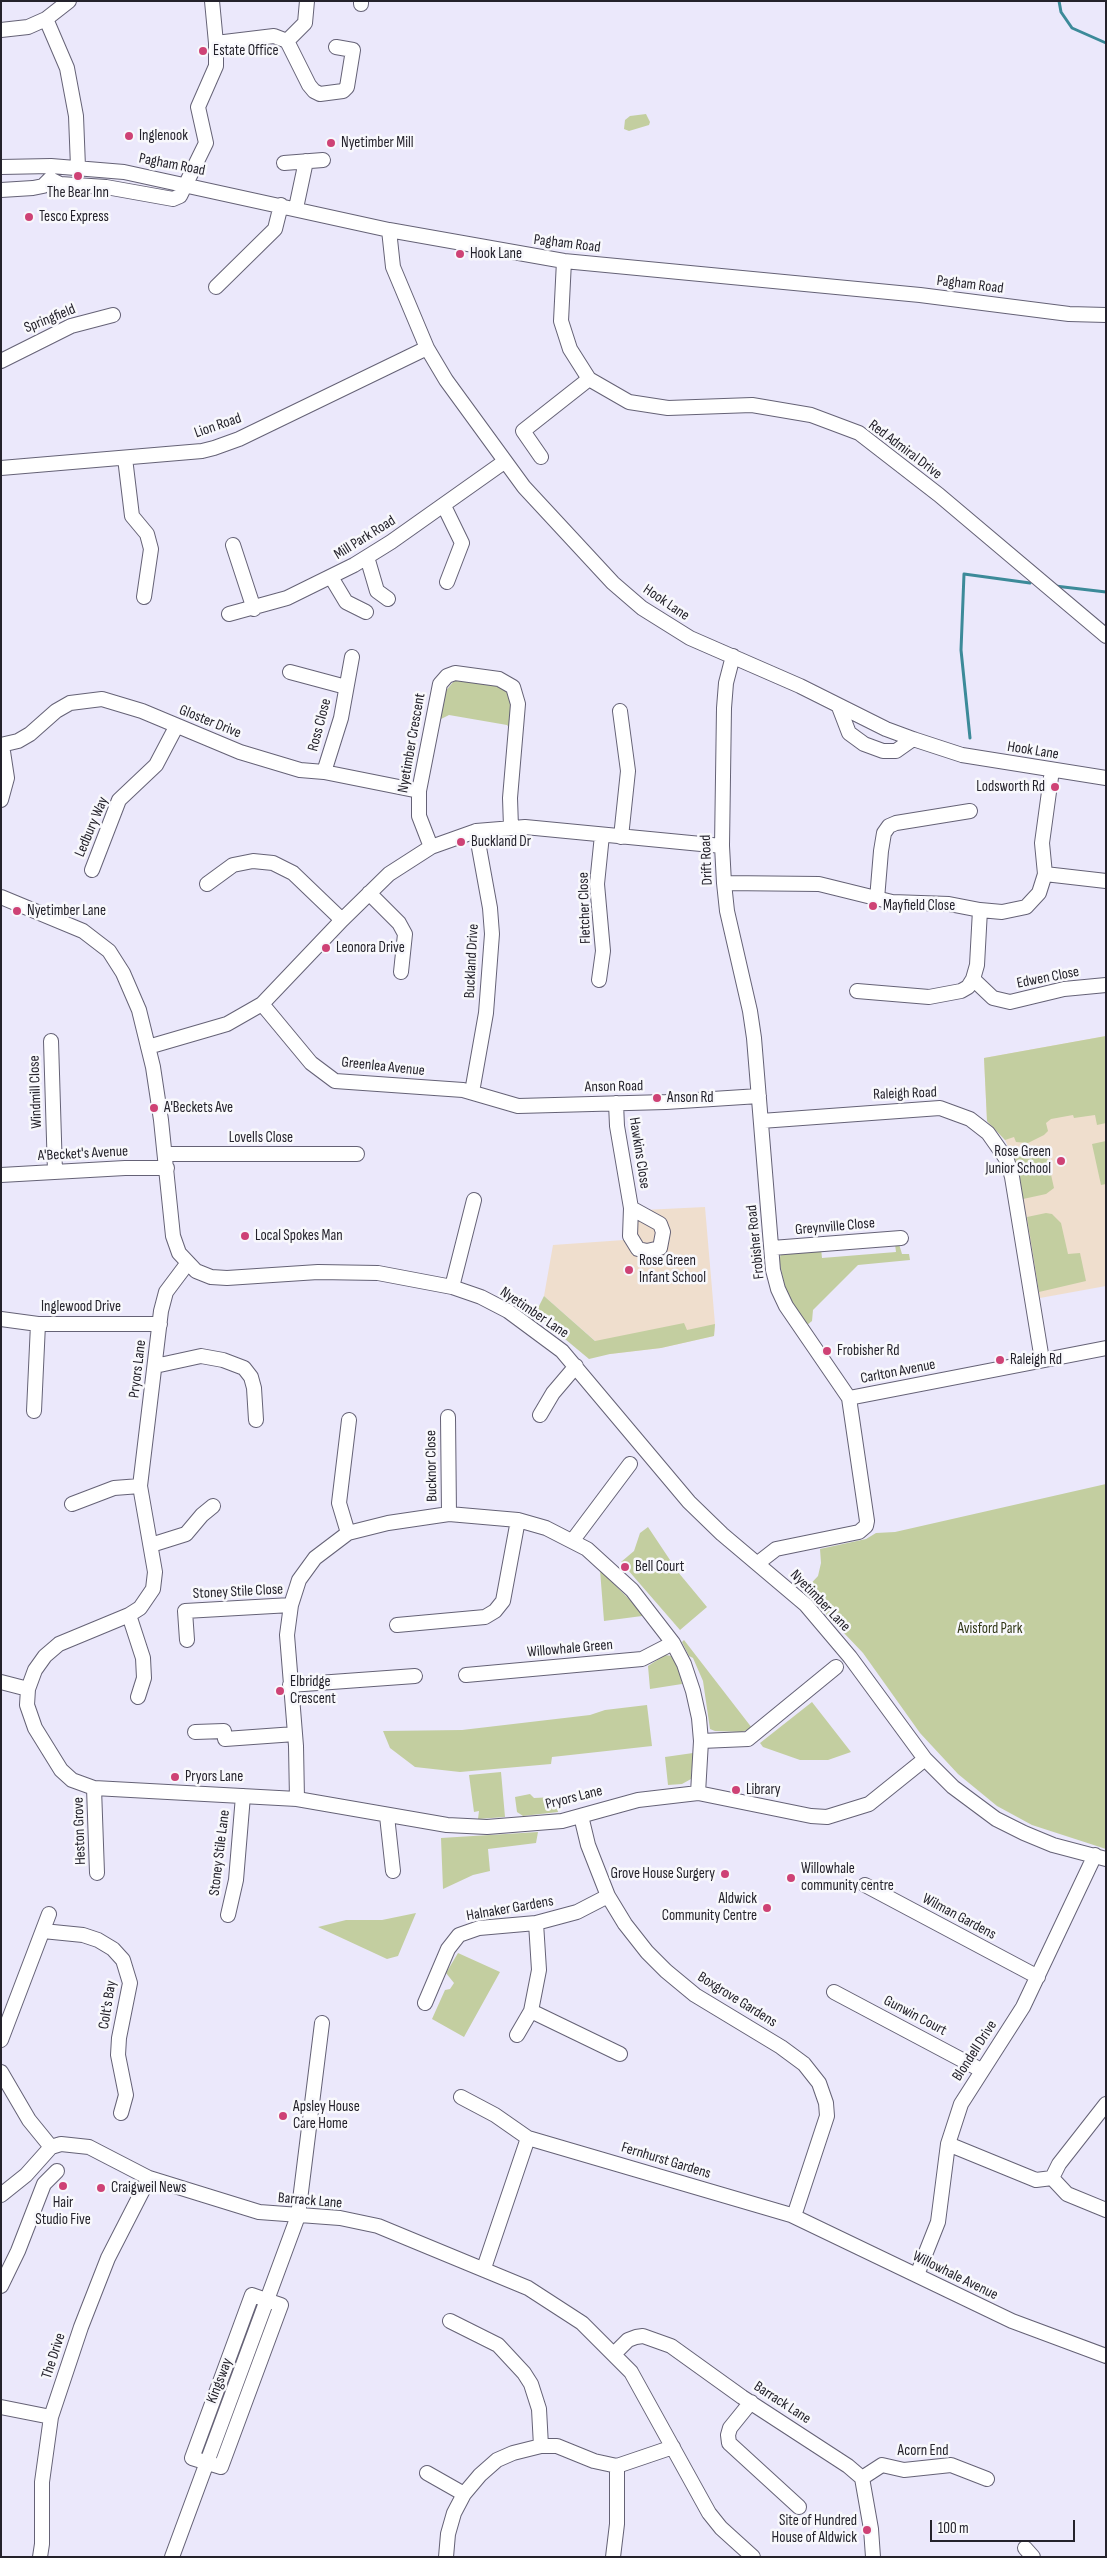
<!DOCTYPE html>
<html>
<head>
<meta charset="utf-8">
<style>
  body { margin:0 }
  #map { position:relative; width:1107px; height:2558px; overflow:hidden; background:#ebe8fb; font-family:"Sofia Sans Condensed",sans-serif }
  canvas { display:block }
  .frame { position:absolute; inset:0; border:2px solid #24222b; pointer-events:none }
  .scale { position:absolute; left:930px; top:2520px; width:145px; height:22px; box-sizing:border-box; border:2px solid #24222b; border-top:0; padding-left:6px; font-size:15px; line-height:18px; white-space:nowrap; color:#24222b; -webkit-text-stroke:4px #f8f8fc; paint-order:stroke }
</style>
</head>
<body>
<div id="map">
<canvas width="1107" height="2558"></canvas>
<div class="frame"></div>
<div class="scale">100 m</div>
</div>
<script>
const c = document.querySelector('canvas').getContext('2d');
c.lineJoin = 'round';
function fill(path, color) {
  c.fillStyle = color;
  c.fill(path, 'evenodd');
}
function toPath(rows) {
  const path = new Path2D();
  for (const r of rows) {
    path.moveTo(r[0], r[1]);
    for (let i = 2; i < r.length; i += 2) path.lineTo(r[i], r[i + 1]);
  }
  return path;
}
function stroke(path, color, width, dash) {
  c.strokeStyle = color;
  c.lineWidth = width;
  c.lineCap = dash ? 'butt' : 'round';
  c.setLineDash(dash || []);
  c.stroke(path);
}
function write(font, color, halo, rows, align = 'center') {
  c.font = font + ' "Sofia Sans Condensed",sans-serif';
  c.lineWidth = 5;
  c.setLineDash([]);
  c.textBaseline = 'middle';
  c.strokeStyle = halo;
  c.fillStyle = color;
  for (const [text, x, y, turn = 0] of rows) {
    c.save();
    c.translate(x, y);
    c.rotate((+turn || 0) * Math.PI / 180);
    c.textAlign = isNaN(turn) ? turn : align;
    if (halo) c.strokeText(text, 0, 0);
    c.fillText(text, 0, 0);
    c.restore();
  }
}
fill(toPath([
  [1106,1036,1106,1286,1040,1298,1018,1168,1005,1140,987,1121,984,1058],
  [705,1207,715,1324,714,1336,661,1348,610,1354,544,1296,553,1245,624,1240,623,1211]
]), '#efdecd');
fill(toPath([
  [646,114,650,122,649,125,629,131,624,129,625,120,630,116],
  [463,678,501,684,512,696,512,732,507,725,449,715,439,720,443,694,454,681],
  [1106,1036,1106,1123,1097,1125,1095,1115,1074,1118,1073,1115,1051,1119,1046,1123,1048,1131,1044,1135,1028,1143,1016,1142,1014,1137,1005,1140,987,1121,984,1058],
  [1106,1141,1106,1184,1101,1185,1092,1144],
  [1043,1147,1045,1148,1054,1188,1046,1194,1023,1199,1018,1168,1013,1153],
  [1046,1213,1052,1214,1061,1223,1068,1254,1080,1253,1086,1281,1039,1292,1027,1217],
  [895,1244,899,1244,902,1254,909,1254,910,1260,858,1265,813,1310,812,1321,807,1325,786,1292,779,1260,781,1254,787,1251,821,1248,822,1258,896,1252],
  [544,1296,595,1341,684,1323,687,1330,715,1324,714,1336,661,1348,610,1354,589,1359,535,1314],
  [1106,1484,1106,1849,1032,1825,997,1806,958,1774,920,1733,863,1653,804,1591,818,1576,821,1563,820,1549,866,1539,876,1533,895,1532],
  [648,1527,678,1572,707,1607,680,1630,621,1562,634,1551,640,1533],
  [600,1570,642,1612,642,1616,604,1621],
  [684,1640,752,1728,742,1732,715,1731,710,1729,703,1681,693,1658,689,1656,682,1642],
  [665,1655,672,1656,681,1675,682,1684,650,1689,648,1666],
  [812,1702,851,1752,828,1760,800,1760,763,1747,760,1743],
  [647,1705,652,1746,552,1757,551,1764,460,1772,415,1767,390,1748,383,1731,462,1730,590,1715,605,1710],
  [693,1753,691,1779,682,1784,668,1785,665,1757],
  [501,1772,505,1817,478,1819,479,1811,474,1812,469,1775],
  [530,1794,534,1798,555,1797,558,1812,523,1816,517,1812,515,1797],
  [538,1832,536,1843,488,1849,490,1871,473,1875,443,1889,441,1838],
  [416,1913,398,1956,387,1959,318,1927,346,1920,382,1920],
  [458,1953,500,1972,464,2037,432,2019,445,1990,450,1989,454,1983,446,1973]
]), '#c3cea0');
stroke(toPath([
  [1059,1,1061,12,1072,28,1106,43],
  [1055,586,1106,592],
  [970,738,961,650,964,574,1030,583]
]), '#3c8a99', 3);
const minor = toPath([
  [361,4,361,1],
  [46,19,67,68,76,116,78,167],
  [1,30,28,27,46,19,69,1],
  [287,41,309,85,314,91,320,94,343,91,347,87,353,50,336,47],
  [216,43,274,36,287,41,305,23,307,1],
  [284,163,323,160],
  [1,167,51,166,124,172,389,230,564,261,920,295,1069,314,1106,315],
  [1,190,33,188,43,186,50,179,60,184,106,187,173,199,180,196,206,143,198,107,216,66,216,43,212,1],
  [296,208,306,161],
  [389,230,393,267,427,348,446,380,524,487,613,583,642,608,690,638,800,686,886,729,913,739,962,755,1106,778],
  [564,261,561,321,570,349,589,379,629,402,668,408,752,405,811,415,859,433,939,495,1106,636],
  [216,287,275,229,281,205],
  [1,361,71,326,113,315],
  [541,457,523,431,589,379],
  [125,458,132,516,147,534,151,549,144,597],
  [1,468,202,451,214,448,239,439,427,348],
  [444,506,462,543,447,582],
  [233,545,254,609],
  [367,557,377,591,388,599],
  [331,577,346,602,366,612],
  [229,614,287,598,354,565,391,542,504,462],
  [733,656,726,683,724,708,722,846,724,883,727,911,750,1011,754,1038,773,1270,778,1289,786,1306,849,1398,867,1521,866,1526,859,1532,776,1549,758,1563],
  [290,672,346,687],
  [839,707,849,733,864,744,883,751,896,751,913,739],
  [620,711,628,771,621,837],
  [1,745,18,741,30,734,56,711,70,703,102,699,142,711,240,752,300,770,324,772,419,791],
  [324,772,341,718,352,657],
  [1,800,7,778,2,745],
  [431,847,419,816,419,791,440,684,447,676,455,673,499,679,513,687,518,704,510,798,511,827],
  [92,870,119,800,156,765,176,727],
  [1045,874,1106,881],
  [724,883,819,884,892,902,949,904,980,910,977,965,973,979,968,987,961,991,929,997,857,991],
  [207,884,233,865,253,861,273,863,293,873,342,920],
  [369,893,399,923,405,934,401,972],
  [1,897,83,931,109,951,123,973,139,1010,153,1067,161,1120,173,1236,179,1253,196,1271,211,1277,227,1278,318,1272,378,1273,452,1287,481,1297,508,1311,562,1351,689,1502,722,1534,806,1605,850,1657,925,1759,953,1787,996,1819,1024,1833,1053,1845,1106,1859],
  [877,899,881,851,884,833,889,826,896,823,970,811],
  [980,910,1002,912,1026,907,1039,893,1045,874,1042,843,1052,770],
  [973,979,993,998,1010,1002,1064,989,1106,985],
  [599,980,603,951,597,884,602,835],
  [262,1004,311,1063,335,1081,463,1090,518,1106,666,1102,759,1096],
  [51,1041,55,1172],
  [148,1047,227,1024,262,1004,342,920,389,874,431,847,476,831,525,827,722,846],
  [472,1092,486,1013,492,934,490,908,476,831],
  [616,1103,617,1126,631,1208,630,1236,638,1249,647,1251,660,1248,663,1232,660,1224,631,1208],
  [761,1121,940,1108,970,1119,988,1133,1007,1160,1012,1177,1042,1360],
  [165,1154,357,1154],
  [1,1175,125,1168,167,1168],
  [772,1248,901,1238],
  [187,1264,166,1292,161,1311,140,1486,155,1572,153,1589,140,1608,129,1615,59,1644,45,1656,35,1670,28,1689,27,1705,35,1728,61,1770,72,1780,94,1788,297,1799,447,1825,487,1827,562,1821,638,1800,698,1793,811,1816,827,1817,869,1804,925,1759],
  [452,1287,474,1200],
  [1,1319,38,1324,160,1324],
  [155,1366,201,1356,223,1360,244,1368,251,1377,254,1388,256,1420],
  [849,1398,1106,1348],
  [34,1411,38,1324],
  [540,1415,553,1393,576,1366],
  [448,1417,449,1514],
  [72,1504,114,1488,140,1486],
  [348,1533,339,1503,349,1420],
  [573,1540,630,1464],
  [151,1545,186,1534,202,1515,213,1506],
  [129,1615,143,1658,144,1678,138,1697],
  [397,1625,485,1617,495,1611,503,1601,518,1520],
  [187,1640,185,1611,291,1605],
  [466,1675,642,1659,673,1643],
  [1,1682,28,1689],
  [290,1685,415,1676],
  [195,1732,224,1731,225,1739,295,1734],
  [701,1741,748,1739,836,1667],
  [94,1788,97,1873],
  [297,1799,296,1746,287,1635,291,1605,299,1580,315,1558,348,1533,388,1523,449,1514,518,1520,546,1528,587,1549,632,1590,673,1643,684,1664,693,1691,699,1718,701,1741,698,1793],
  [387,1816,393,1871],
  [581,1816,588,1845,608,1896,625,1924,647,1952,666,1971,695,1995,781,2047,804,2064,819,2083,826,2103,827,2116,794,2216],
  [865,1885,1038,1977],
  [228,1915,236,1880,243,1796],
  [536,1923,539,1970,531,2011,620,2054],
  [43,1931,83,1935,98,1940,113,1949,123,1960,130,1983,119,2038,118,2055,126,2095,121,2113],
  [834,1992,981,2070],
  [425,2003,448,1949,459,1935,479,1928,536,1923,577,1912,608,1896],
  [517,2035,531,2011],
  [1,2040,49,1914],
  [1,2072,29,2120,51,2147],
  [461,2097,495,2115,528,2138,791,2215,1012,2321,1106,2356],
  [948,2144,1036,2180,1052,2178,1059,2164,1106,2104],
  [1052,2178,1067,2194,1106,2210],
  [1,2195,26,2175,51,2147,61,2144,89,2147,149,2178,259,2212,340,2218,378,2226,528,2288,582,2323,631,2372,709,2513,721,2528,753,2557],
  [484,2268,528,2138],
  [917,2275,938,2222,948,2144,961,2104,1023,2007,1095,1855],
  [1,2286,18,2251,44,2184,57,2171],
  [252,2295,281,2305,221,2467,192,2458,252,2295],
  [450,2321,498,2345,524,2373,531,2384,539,2409,541,2446],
  [614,2354,628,2340,636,2337,643,2336,671,2346,742,2397,848,2466,862,2478,871,2529,873,2557],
  [751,2402,730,2428,728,2435,729,2443,799,2507],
  [1,2407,51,2417],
  [427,2473,464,2494],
  [862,2478,882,2465,904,2470,951,2465,987,2479],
  [1025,2548,1033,2557],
  [40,2557,42,2544,42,2482,51,2417,81,2327,108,2258,149,2178],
  [172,2557,298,2216,322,2023],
  [446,2557,448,2534,454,2513,464,2494,480,2475,497,2460,513,2453,541,2446,557,2446,594,2461,617,2466,673,2447],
  [613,2557,617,2524,617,2466]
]);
stroke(minor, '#656276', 16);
stroke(minor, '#fff', 14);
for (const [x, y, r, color] of [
  [203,51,5,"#ce4275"],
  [129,136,5,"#ce4275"],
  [331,143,5,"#ce4275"],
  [78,176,5,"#ce4275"],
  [29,217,5,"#ce4275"],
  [460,254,5,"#ce4275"],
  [1055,787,5,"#ce4275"],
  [461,842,5,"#ce4275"],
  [873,906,5,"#ce4275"],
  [17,911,5,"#ce4275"],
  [326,948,5,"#ce4275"],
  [657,1098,5,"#ce4275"],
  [154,1108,5,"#ce4275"],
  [1061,1161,5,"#ce4275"],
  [245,1236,5,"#ce4275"],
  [629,1270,5,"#ce4275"],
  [827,1351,5,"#ce4275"],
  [1000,1360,5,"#ce4275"],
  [625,1567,5,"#ce4275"],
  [280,1691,5,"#ce4275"],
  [175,1777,5,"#ce4275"],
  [736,1790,5,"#ce4275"],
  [725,1874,5,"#ce4275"],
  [791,1878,5,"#ce4275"],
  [767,1908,5,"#ce4275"],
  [283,2116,5,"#ce4275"],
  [63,2186,5,"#ce4275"],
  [101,2188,5,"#ce4275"],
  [867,2530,5,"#ce4275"]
]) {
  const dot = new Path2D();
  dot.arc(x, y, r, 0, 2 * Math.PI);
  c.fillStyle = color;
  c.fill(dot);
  stroke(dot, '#f8f8fc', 2);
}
write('15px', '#24222b', '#f8f8fc', [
  ["Estate Office",213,51],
  ["Inglenook",139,136],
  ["Nyetimber Mill",341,143],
  ["The Bear Inn",78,193,"center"],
  ["Tesco Express",39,217],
  ["Hook Lane",470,254],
  ["Lodsworth Rd",1045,787,"right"],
  ["Buckland Dr",471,842],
  ["Mayfield Close",883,906],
  ["Nyetimber Lane",27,911],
  ["Leonora Drive",336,948],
  ["Anson Rd",667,1098],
  ["A'Beckets Ave",164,1108],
  ["Rose Green",1051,1152,"right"],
  ["Junior School",1051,1169,"right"],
  ["Local Spokes Man",255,1236],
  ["Rose Green",639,1261],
  ["Infant School",639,1278],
  ["Frobisher Rd",837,1351],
  ["Raleigh Rd",1010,1360],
  ["Bell Court",635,1567],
  ["Elbridge",290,1682],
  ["Crescent",290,1699],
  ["Pryors Lane",185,1777],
  ["Library",746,1790],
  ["Willowhale",801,1869],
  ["community centre",801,1886],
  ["Grove House Surgery",715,1874,"right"],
  ["Aldwick",757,1899,"right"],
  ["Community Centre",757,1916,"right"],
  ["Apsley House",293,2107],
  ["Care Home",293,2124],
  ["Craigweil News",111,2188],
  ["Hair",63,2203,"center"],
  ["Studio Five",63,2220,"center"],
  ["Site of Hundred",857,2521,"right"],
  ["House of Aldwick",857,2538,"right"]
], 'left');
write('15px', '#24222b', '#f8f8fc', [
  ["Pagham Road",172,165,11],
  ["Pagham Road",567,244,7],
  ["Pagham Road",970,285,7],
  ["Springfield",50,319,-22],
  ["Lion Road",218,426,-19],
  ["Red Admiral Drive",905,450,37],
  ["Mill Park Road",365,538,-32],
  ["Hook Lane",666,603,34],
  ["Gloster Drive",210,722,22],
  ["Ross Close",320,725,-75],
  ["Nyetimber Crescent",412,743,-80],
  ["Hook Lane",1033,751,9],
  ["Ledbury Way",92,827,-67],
  ["Drift Road",707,860,-92],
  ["Fletcher Close",585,908,-92],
  ["Buckland Drive",472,961,-87],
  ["Edwen Close",1048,978,-11],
  ["Greenlea Avenue",383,1067,6],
  ["Anson Road",614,1087,-1],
  ["Windmill Close",36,1092,-92],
  ["Raleigh Road",905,1094,-2],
  ["Lovells Close",261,1138],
  ["Hawkins Close",639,1153,81],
  ["A'Becket's Avenue",83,1154,-3],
  ["Greynville Close",835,1227,-5],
  ["Frobisher Road",756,1242,-96],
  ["Inglewood Drive",81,1307],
  ["Nyetimber Lane",534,1313,34],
  ["Pryors Lane",138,1369,-83],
  ["Carlton Avenue",898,1372,-11],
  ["Bucknor Close",432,1466,-91],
  ["Stoney Stile Close",238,1592,-3],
  ["Nyetimber Lane",820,1601,46],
  ["Willowhale Green",570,1649,-5],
  ["Pryors Lane",574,1798,-14],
  ["Heston Grove",80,1831,-92],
  ["Stoney Stile Lane",220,1853,-83],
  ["Halnaker Gardens",510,1909,-10],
  ["Wilman Gardens",959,1917,28],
  ["Boxgrove Gardens",737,2000,32],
  ["Colt's Bay",108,2005,-81],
  ["Gunwin Court",915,2016,28],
  ["Blondell Drive",975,2051,-57],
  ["Fernhurst Gardens",666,2161,17],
  ["Barrack Lane",310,2201,5],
  ["Willowhale Avenue",955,2276,26],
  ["The Drive",54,2356,-72],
  ["Kingsway",220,2381,-69],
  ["Barrack Lane",782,2403,33],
  ["Acorn End",923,2451]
]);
write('15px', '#313716', '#f8f8fc', [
  ["Avisford Park",990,1629]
]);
</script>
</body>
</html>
